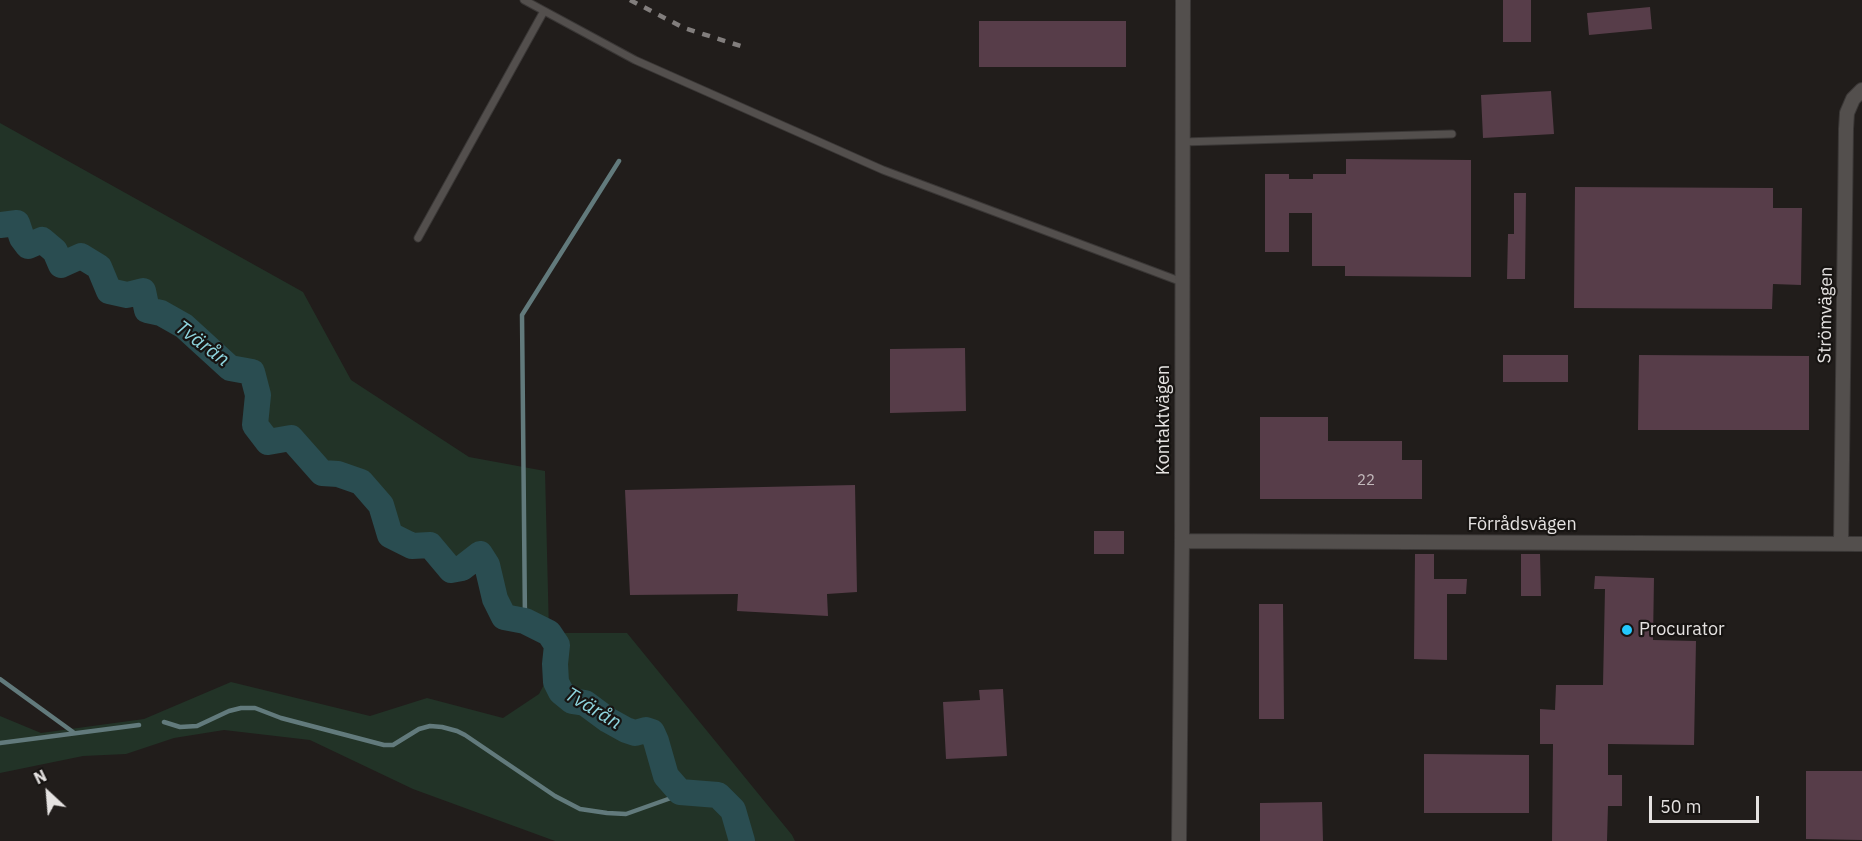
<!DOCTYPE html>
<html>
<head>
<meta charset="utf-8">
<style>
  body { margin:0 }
  #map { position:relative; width:1862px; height:841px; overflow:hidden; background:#211d1b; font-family:"IBM Plex Sans",sans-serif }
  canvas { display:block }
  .north { position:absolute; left:18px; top:763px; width:60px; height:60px; -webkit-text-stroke:4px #171412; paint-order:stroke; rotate:334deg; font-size:16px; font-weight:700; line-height:24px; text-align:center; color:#e5e2e1 }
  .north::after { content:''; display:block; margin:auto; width:21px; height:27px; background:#e5e2e1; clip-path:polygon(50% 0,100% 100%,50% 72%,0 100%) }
  .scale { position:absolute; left:1649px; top:796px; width:110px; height:27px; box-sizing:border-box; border:3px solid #e5e2e1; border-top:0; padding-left:8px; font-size:18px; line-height:21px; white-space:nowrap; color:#e5e2e1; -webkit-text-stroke:4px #171412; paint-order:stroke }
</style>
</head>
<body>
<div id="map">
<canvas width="1862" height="841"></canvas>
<div class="north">N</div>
<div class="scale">50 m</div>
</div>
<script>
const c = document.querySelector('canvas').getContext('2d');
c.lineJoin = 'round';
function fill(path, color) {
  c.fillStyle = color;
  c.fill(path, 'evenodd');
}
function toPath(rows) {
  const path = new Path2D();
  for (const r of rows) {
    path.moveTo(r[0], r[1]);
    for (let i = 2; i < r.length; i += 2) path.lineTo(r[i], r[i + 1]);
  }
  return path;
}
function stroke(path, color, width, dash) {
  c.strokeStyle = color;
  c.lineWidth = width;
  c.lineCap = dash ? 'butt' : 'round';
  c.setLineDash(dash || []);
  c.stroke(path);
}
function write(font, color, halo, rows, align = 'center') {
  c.font = font + ' "IBM Plex Sans",sans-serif';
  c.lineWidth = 4.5;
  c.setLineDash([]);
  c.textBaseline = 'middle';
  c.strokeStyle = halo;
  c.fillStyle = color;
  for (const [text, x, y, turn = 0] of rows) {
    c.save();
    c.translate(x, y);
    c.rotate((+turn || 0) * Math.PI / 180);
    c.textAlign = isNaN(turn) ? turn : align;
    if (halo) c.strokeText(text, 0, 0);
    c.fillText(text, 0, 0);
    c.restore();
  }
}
fill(toPath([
  [0,123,303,292,351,380,469,457,545,471,549,633,627,633,792,835,795,841,555,841,413,789,310,740,224,730,174,738,126,754,83,756,0,773,0,716,41,733,144,719,231,682,370,716,427,698,503,718,539,694,555,664,557,645,549,633,525,621,504,617,495,599,487,565,480,555,462,568,451,570,430,545,412,546,390,535,381,505,361,482,338,474,322,473,291,438,268,442,255,425,258,395,252,372,230,368,184,326,162,313,147,310,143,291,127,295,109,291,99,267,81,256,61,265,55,251,42,240,28,246,22,238,17,223,0,225]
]), '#223327');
stroke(toPath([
  [525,621,522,315,619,161],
  [0,679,73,732],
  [164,722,180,727,197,726,229,711,241,708,255,708,281,718,384,745,393,745,419,729,430,726,442,727,457,731,465,735,555,796,580,809,607,813,626,814,671,798,680,792],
  [0,743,139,725]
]), '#627a7c', 4.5);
stroke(toPath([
  [0,225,17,223,22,238,28,246,42,240,55,251,61,265,81,256,99,267,109,291,127,295,143,291,147,310,161,313,184,326,230,368,252,372,258,395,255,425,268,442,291,438,322,473,338,474,361,482,381,505,390,535,412,546,430,545,451,570,462,568,480,554,487,565,495,599,504,617,525,621,549,633,557,645,555,664,556,682,561,692,572,701,585,703,608,720,626,730,635,733,646,730,652,732,656,741,666,776,680,792,718,795,733,810,742,841]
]), '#2a4d51', 26);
fill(toPath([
  [1503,0,1531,0,1531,42,1503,42],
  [1650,7,1652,29,1589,35,1587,13],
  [979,21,1126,21,1126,67,979,67],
  [1551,91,1554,134,1483,138,1481,95],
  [1346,159,1471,160,1471,277,1345,276,1345,266,1312,266,1312,213,1289,213,1289,252,1265,252,1265,174,1289,174,1289,179,1313,179,1313,174,1346,174],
  [1575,187,1773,188,1773,208,1802,208,1801,285,1773,284,1772,309,1574,308],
  [1514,193,1526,193,1525,279,1507,279,1508,234,1514,234],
  [965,348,966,411,890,413,890,349],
  [1503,355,1568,355,1568,382,1503,382],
  [1639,355,1809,356,1809,430,1638,430],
  [1260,417,1328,417,1328,441,1402,441,1402,460,1422,460,1422,499,1260,499],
  [855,485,857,592,827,594,828,616,737,611,738,594,630,595,625,490],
  [1094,531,1124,531,1124,554,1094,554],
  [1415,554,1434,554,1434,579,1467,579,1466,594,1447,594,1447,660,1414,659],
  [1521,554,1540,554,1541,596,1521,596],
  [1595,576,1654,578,1653,640,1696,641,1694,745,1608,744,1608,775,1622,775,1622,806,1608,806,1607,841,1552,841,1553,744,1540,744,1540,709,1555,710,1556,685,1603,685,1605,589,1594,589],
  [1259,604,1283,604,1284,719,1259,719],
  [1003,689,1007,756,946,759,943,702,980,700,979,690],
  [1424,754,1529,755,1529,813,1424,813],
  [1806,771,1862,771,1862,840,1806,839],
  [1322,802,1323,841,1260,841,1260,803]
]), '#573d49');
const lane = toPath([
  [524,0,635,60,883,170,1182,282],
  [1182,142,1452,134],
  [418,238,544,11]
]);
const street = toPath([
  [1182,541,1862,544],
  [1841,544,1846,129,1847,113,1853,99,1862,90],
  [1179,841,1182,541,1183,0]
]);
stroke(lane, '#3a3736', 9);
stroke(street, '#3a3736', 16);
stroke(lane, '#534f4d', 7);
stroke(street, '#534f4d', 14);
stroke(toPath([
  [630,0,684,28,747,48]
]), '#827e7d', 4.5, [8, 8]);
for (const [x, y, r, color] of [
  [1627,630,6,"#23c9fe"]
]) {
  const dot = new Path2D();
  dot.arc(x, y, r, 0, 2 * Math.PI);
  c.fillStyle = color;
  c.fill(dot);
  stroke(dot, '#171412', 2);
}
write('15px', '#c2b9bb', null, [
  ["22",1366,481]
]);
write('18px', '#e5e2e1', '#171412', [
  ["Strömvägen",1826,315,-89],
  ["Kontaktvägen",1164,420,-90],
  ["Förrådsvägen",1522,525]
]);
write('18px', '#e5e2e1', '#171412', [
  ["Procurator",1639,630]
], 'left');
write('italic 20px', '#8ed4dd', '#171412', [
  ["Tvärån",202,344,37],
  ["Tvärån",593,709,31]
]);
</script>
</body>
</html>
